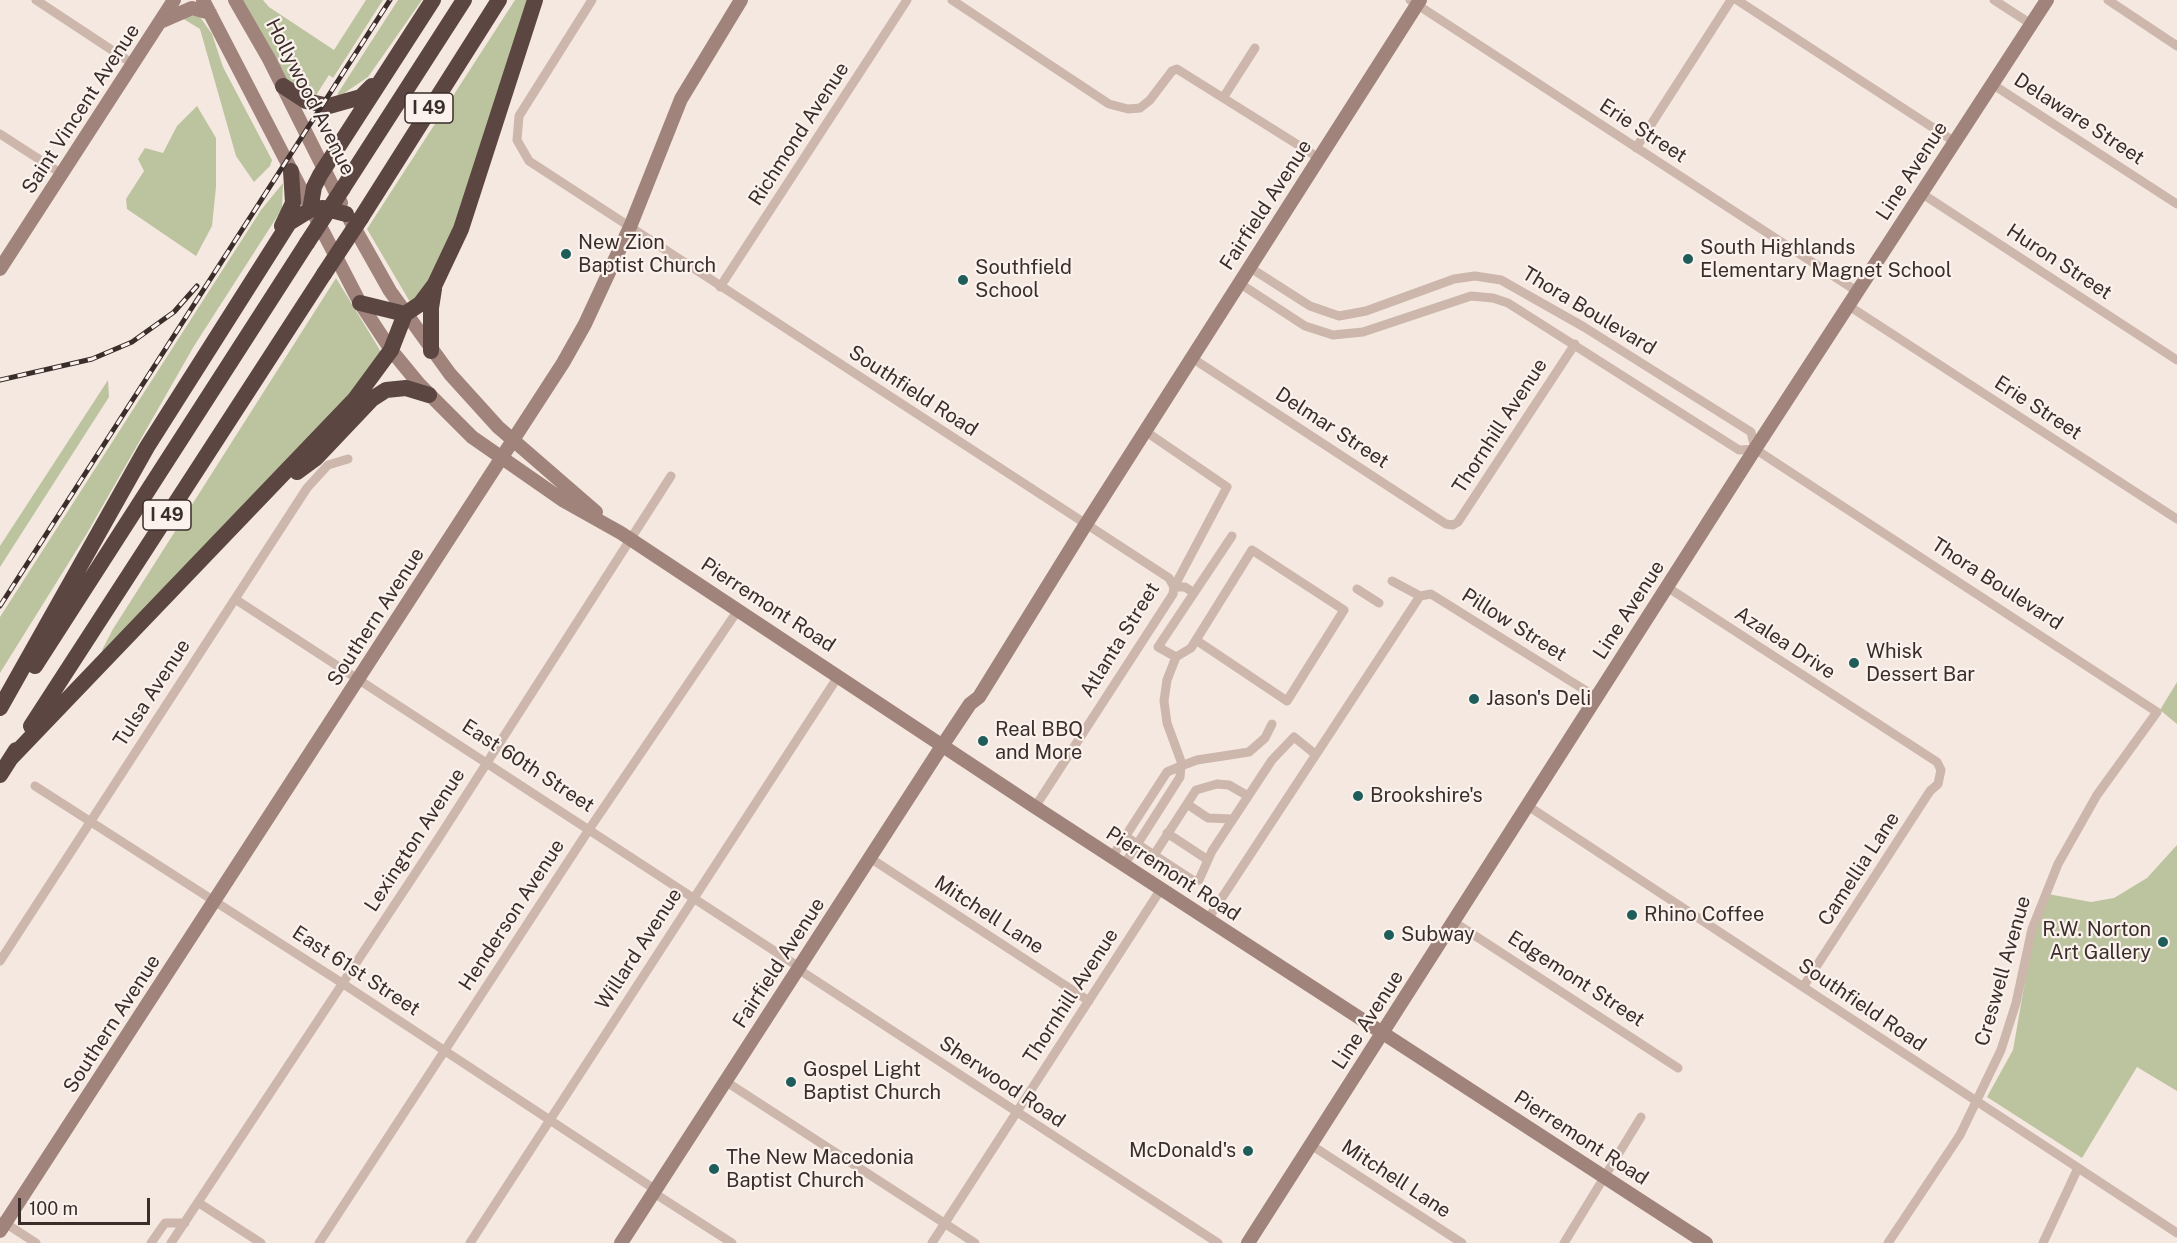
<!DOCTYPE html>
<html>
<head>
<meta charset="utf-8">
<style>
  body { margin:0 }
  #map { position:relative; width:2177px; height:1243px; overflow:hidden; background:#f4e8e0; font-family:"Public Sans",sans-serif }
  canvas { display:block }
  .scale { position:absolute; left:18px; top:1198px; width:132px; height:27px; box-sizing:border-box; border:3px solid #3a2d2a; border-top:0; padding-left:8px; font-size:18px; line-height:21px; white-space:nowrap; color:#3a2d2a; -webkit-text-stroke:4px #fbf2ed; paint-order:stroke }
</style>
</head>
<body>
<div id="map">
<canvas width="2177" height="1243"></canvas>
<div class="scale">100 m</div>
</div>
<script>
const c = document.querySelector('canvas').getContext('2d');
c.lineJoin = 'round';
function fill(path, color) {
  c.fillStyle = color;
  c.fill(path, 'evenodd');
}
function toPath(rows) {
  const path = new Path2D();
  for (const r of rows) {
    path.moveTo(r[0], r[1]);
    for (let i = 2; i < r.length; i += 2) path.lineTo(r[i], r[i + 1]);
  }
  return path;
}
function stroke(path, color, width, dash) {
  c.strokeStyle = color;
  c.lineWidth = width;
  c.lineCap = dash ? 'butt' : 'round';
  c.setLineDash(dash || []);
  c.stroke(path);
}
function write(font, color, halo, rows, align = 'center') {
  c.font = font + ' "Public Sans",sans-serif';
  c.lineWidth = 4.5;
  c.setLineDash([]);
  c.textBaseline = 'middle';
  c.strokeStyle = halo;
  c.fillStyle = color;
  for (const [text, x, y, turn = 0] of rows) {
    c.save();
    c.translate(x, y);
    c.rotate((+turn || 0) * Math.PI / 180);
    c.textAlign = isNaN(turn) ? turn : align;
    if (halo) c.strokeText(text, 0, 0);
    c.fillText(text, 0, 0);
    c.restore();
  }
}
fill(toPath([
  [241,0,263,0,269,7,334,50,366,0,383,0,333,78,329,75,313,100,289,86],
  [398,0,422,0,368,77,337,98,338,93],
  [515,0,528,0,448,249,419,296,410,302,367,229],
  [198,14,212,34,223,67,272,160,270,166,254,182,236,156,200,29,182,18],
  [197,106,216,138,216,187,212,226,196,256,127,209,126,199,144,171,138,159,145,148,163,153,177,126],
  [283,183,282,209,194,346,86,535,0,673,0,617,261,210],
  [336,278,383,355,363,383,105,653,102,650,113,629],
  [108,380,109,397,0,567,0,546],
  [2177,682,2177,724,2160,710],
  [2177,845,2177,1091,2137,1067,2082,1158,1987,1097,2013,1050,2034,930,2048,894,2091,902,2114,898,2147,878]
]), '#bcc49f');
stroke(toPath([
  [36,0,133,64],
  [592,0,519,116,517,140,529,161,1169,578,1174,587,1185,587,1194,593],
  [952,0,1109,104,1128,109,1140,108,1150,100,1172,71,1177,69,1319,158],
  [1410,0,1858,292],
  [1737,0,1955,142],
  [1994,0,2031,24],
  [2108,0,2177,46],
  [1992,84,2177,204],
  [1223,98,1255,48],
  [0,134,62,174],
  [1636,148,1731,0],
  [1921,193,2177,360],
  [1249,267,1310,306,1339,316,1366,311,1454,279,1475,276,1501,280,1584,327,1751,432,1755,449],
  [1239,283,1305,326,1333,335,1363,332,1471,296,1493,298,1508,303,1739,450,1755,449,2157,712,2097,795,2058,864,2032,929,2016,1003,2001,1050,1960,1135,1888,1243],
  [720,287,907,0],
  [1849,306,2177,519],
  [1192,358,1446,524,1453,525,1458,522,1575,344],
  [1392,581,1420,596],
  [1667,587,1937,762,1941,770,1938,784,1930,791,1803,987],
  [1357,589,1379,603],
  [235,599,799,967],
  [1196,640,1287,701,1344,610,1252,550,1196,640,1191,648,1176,657,1158,647,1232,536],
  [1176,657,1167,680,1164,701,1167,723,1182,764],
  [1181,766,1197,760,1249,752,1265,738,1272,724],
  [35,786,342,983,656,1190],
  [1187,804,1208,818,1233,819],
  [1528,806,2177,1233],
  [1035,807,1173,594,1174,587,1227,487,1145,431],
  [1167,833,1208,860],
  [1125,836,1194,881,1199,880,1212,851,1272,760,1294,737,1315,754],
  [1154,855,1196,790,1217,784,1229,785,1248,796],
  [1112,857,1167,772,1181,766,1180,777,1124,865],
  [870,858,1089,1001],
  [1208,919,1420,596,1431,594,1596,697],
  [1454,922,1678,1068],
  [0,961,307,488,328,465,348,459],
  [798,969,1218,1243],
  [725,1081,975,1243],
  [1311,1145,1462,1243],
  [654,1193,732,1243],
  [199,1203,261,1243],
  [2,1221,36,1243],
  [151,1243,165,1223,185,1223],
  [171,1243,438,839,671,476],
  [319,1243,590,828,738,610],
  [470,1243,839,675],
  [932,1243,1161,889],
  [1564,1243,1641,1117],
  [2043,1243,2078,1168]
]), '#cdb6ab', 9);
stroke(toPath([
  [203,0,360,303,391,350,419,384,472,437,564,501,621,533,1035,807,1706,1243],
  [235,0,269,59,341,203],
  [160,22,192,8,210,13],
  [350,220,390,291,450,374,498,427,596,512],
  [0,269,174,0],
  [0,1231,563,363,585,324,630,227,681,99,741,0],
  [621,1243,942,746,970,704,979,697,1086,524,1420,0],
  [1248,1243,1755,449,2047,0]
]), '#a0847c', 14);
stroke(toPath([
  [283,86,306,101,329,106,361,97,372,86],
  [343,188,464,0],
  [310,210,314,187,320,175,433,0],
  [361,218,499,0],
  [282,226,293,203,291,171],
  [360,303,405,314,420,304,435,284,461,229,535,0],
  [431,351,431,308,434,289],
  [297,472,316,458,372,399,386,390,406,388,429,395],
  [35,666,307,243],
  [0,708,147,447,289,223,310,210,323,208,346,214],
  [31,726,324,274],
  [11,758,355,399,391,350,405,314],
  [0,775,16,750]
]), '#5b4641', 16);
const rail = toPath([
  [0,380,92,359,132,342,174,312,197,286],
  [0,606,390,0]
]);
stroke(rail, '#3a2d2a', 5);
stroke(rail, '#fbf2ed', 3, [9]);
stroke(toPath([
  [307,243,343,188],
  [324,274,361,218]
]), '#5b4641', 16);
for (const [x, y, r, color] of [
  [566,254,6,"#1e5d59"],
  [1688,259,6,"#1e5d59"],
  [963,280,6,"#1e5d59"],
  [1854,663,6,"#1e5d59"],
  [1474,699,6,"#1e5d59"],
  [983,741,6,"#1e5d59"],
  [1358,796,6,"#1e5d59"],
  [1632,915,6,"#1e5d59"],
  [1389,935,6,"#1e5d59"],
  [2163,942,6,"#1e5d59"],
  [791,1082,6,"#1e5d59"],
  [1248,1151,6,"#1e5d59"],
  [714,1169,6,"#1e5d59"]
]) {
  const dot = new Path2D();
  dot.arc(x, y, r, 0, 2 * Math.PI);
  c.fillStyle = color;
  c.fill(dot);
  stroke(dot, '#fbf2ed', 2);
}
for (const [x, y, w] of [
  [429,108,48],
  [167,515,48]
]) {
  const box = new Path2D();
  box.roundRect(x - w / 2, y - 15, w, 30, 4.5);
  c.fillStyle = '#fbf2ed';
  c.fill(box);
  stroke(box, '#3a2d2a', 1.5);
}
write('bold 18px', '#3a2d2a', null, [
  ["I 49",429,108],
  ["I 49",167,515]
]);
write('20px', '#3a2d2a', '#fbf2ed', [
  ["Hollywood Avenue",310,97,63],
  ["Saint Vincent Avenue",81,109,-57],
  ["Delaware Street",2079,119,33],
  ["Erie Street",1643,131,33],
  ["Richmond Avenue",799,134,-57],
  ["Line Avenue",1912,171,-57],
  ["Fairfield Avenue",1266,205,-57],
  ["Huron Street",2059,262,33],
  ["Thora Boulevard",1589,311,31],
  ["Southfield Road",913,391,33],
  ["Erie Street",2038,408,33],
  ["Thornhill Avenue",1500,426,-57],
  ["Delmar Street",1332,428,33],
  ["Thora Boulevard",1997,584,33],
  ["Pierremont Road",768,605,33],
  ["Line Avenue",1629,610,-57],
  ["Southern Avenue",376,617,-57],
  ["Pillow Street",1514,625,32],
  ["Atlanta Street",1120,640,-58],
  ["Azalea Drive",1785,643,33],
  ["Tulsa Avenue",152,693,-57],
  ["East 60th Street",528,766,33],
  ["Lexington Avenue",415,840,-57],
  ["Camellia Lane",1859,869,-57],
  ["Pierremont Road",1173,874,33],
  ["Henderson Avenue",512,915,-57],
  ["Mitchell Lane",989,915,33],
  ["Willard Avenue",639,949,-57],
  ["Fairfield Avenue",779,963,-57],
  ["East 61st Street",356,971,33],
  ["Creswell Avenue",2003,971,-74],
  ["Edgemont Street",1576,979,33],
  ["Thornhill Avenue",1071,996,-57],
  ["Southfield Road",1862,1005,34],
  ["Line Avenue",1368,1020,-57],
  ["Southern Avenue",112,1024,-57],
  ["Sherwood Road",1002,1082,34],
  ["Pierremont Road",1581,1138,33],
  ["Mitchell Lane",1396,1179,33]
]);
write('20px', '#3a2d2a', '#fbf2ed', [
  ["New Zion",578,243],
  ["Baptist Church",578,266],
  ["South Highlands",1700,248],
  ["Elementary Magnet School",1700,271],
  ["Southfield",975,268],
  ["School",975,291],
  ["Whisk",1866,652],
  ["Dessert Bar",1866,675],
  ["Jason's Deli",1486,699],
  ["Real BBQ",995,730],
  ["and More",995,753],
  ["Brookshire's",1370,796],
  ["Rhino Coffee",1644,915],
  ["R.W. Norton",2151,930,"right"],
  ["Art Gallery",2151,953,"right"],
  ["Subway",1401,935],
  ["Gospel Light",803,1070],
  ["Baptist Church",803,1093],
  ["McDonald's",1236,1151,"right"],
  ["The New Macedonia",726,1158],
  ["Baptist Church",726,1181]
], 'left');
</script>
</body>
</html>
